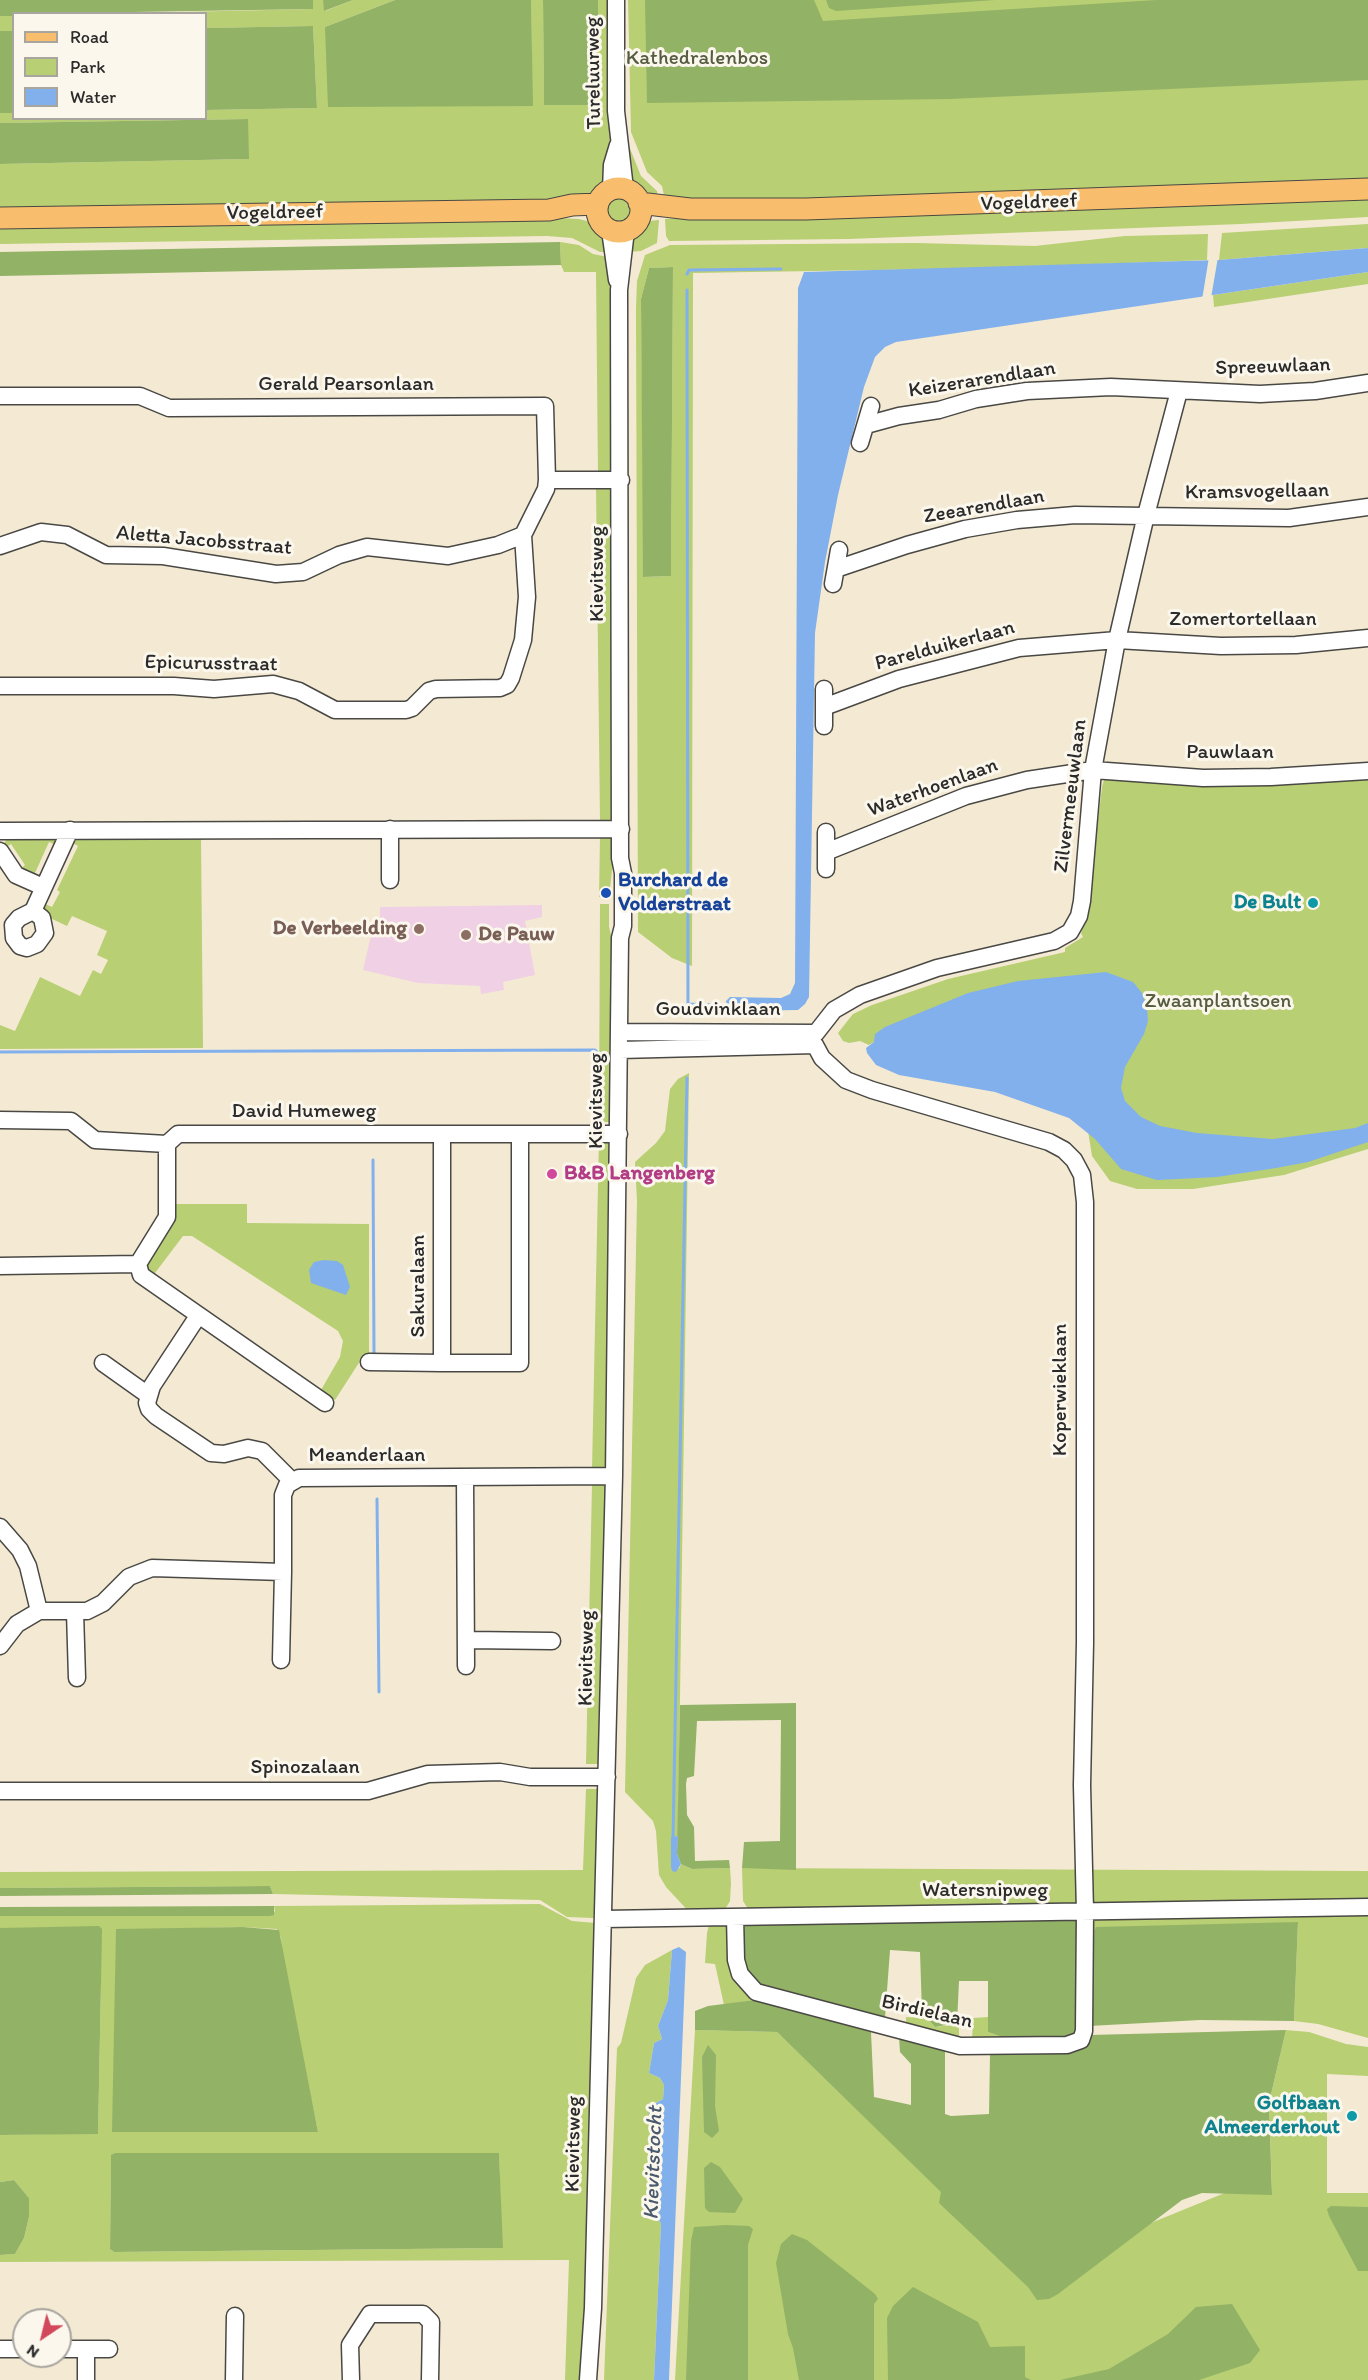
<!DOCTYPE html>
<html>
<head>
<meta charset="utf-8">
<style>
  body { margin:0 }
  #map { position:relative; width:1368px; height:2380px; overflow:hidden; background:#f4ead3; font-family:Itim,sans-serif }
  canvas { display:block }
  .legend { position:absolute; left:12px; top:12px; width:195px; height:108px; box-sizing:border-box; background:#fbf7ec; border:2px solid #a8a59f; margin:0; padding:8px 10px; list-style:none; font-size:18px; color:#2b2b2b }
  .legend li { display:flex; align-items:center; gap:12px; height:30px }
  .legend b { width:30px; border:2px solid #a8a59f }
  .north { position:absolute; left:12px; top:2308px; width:60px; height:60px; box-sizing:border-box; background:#fbf7ec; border:2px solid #a8a59f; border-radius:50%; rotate:215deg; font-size:16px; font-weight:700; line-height:24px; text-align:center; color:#2b2b2b }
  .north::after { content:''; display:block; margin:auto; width:21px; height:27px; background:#d1495b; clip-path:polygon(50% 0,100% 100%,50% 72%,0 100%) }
</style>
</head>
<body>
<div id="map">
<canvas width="1368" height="2380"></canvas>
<ul class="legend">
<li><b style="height:8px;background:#f9be6d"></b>Road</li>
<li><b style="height:16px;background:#b8cf74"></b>Park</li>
<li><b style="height:16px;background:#82b0ec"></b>Water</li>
</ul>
<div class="north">N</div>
</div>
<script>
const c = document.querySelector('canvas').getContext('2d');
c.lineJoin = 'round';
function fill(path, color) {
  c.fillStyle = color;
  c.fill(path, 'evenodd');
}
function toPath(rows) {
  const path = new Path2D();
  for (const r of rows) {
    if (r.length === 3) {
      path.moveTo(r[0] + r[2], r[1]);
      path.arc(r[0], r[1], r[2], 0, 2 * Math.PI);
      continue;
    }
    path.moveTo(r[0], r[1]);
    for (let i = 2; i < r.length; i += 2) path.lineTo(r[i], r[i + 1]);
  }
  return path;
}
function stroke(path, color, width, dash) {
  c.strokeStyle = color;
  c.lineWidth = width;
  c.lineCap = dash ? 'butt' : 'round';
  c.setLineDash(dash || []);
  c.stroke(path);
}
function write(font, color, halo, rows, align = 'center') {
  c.font = font + ' Itim,sans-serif';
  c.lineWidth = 6;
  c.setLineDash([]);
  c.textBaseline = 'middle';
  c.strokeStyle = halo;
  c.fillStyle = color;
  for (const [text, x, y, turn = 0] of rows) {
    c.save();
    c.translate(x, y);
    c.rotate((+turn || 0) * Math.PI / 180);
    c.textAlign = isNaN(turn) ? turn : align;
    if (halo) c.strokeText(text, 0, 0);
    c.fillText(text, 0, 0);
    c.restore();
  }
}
fill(toPath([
  [542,905,542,917,525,921,535,975,503,982,504,990,481,994,480,986,418,983,363,970,372,931,380,931,380,907]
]), '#f0d0e5');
fill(toPath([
  [313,0,323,0,325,11,353,0,395,0,325,27,532,106,531,0,543,0,544,105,598,105,598,0,610,0,610,139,608,180,605,187,593,198,584,201,0,211,0,164,248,159,248,119,0,123,0,113,13,113,14,118,206,118,206,110,317,108,313,26,206,28,206,14,134,13,313,9],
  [628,0,1368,0,1368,181,1091,196,665,200,662,186,647,172,631,132],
  [0,16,13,16,13,31,0,31],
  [627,141,641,176,657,191,659,201,640,196,633,187],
  [1368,197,1368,217,1241,224,848,239,669,241,666,236,665,219,703,216],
  [618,210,12],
  [539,217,579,219,594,223,605,235,608,252,600,252,572,238,547,236,0,244,0,223],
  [659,220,657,243,641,251,628,252,632,234,637,229,649,221],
  [1368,224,1368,248,1219,260,1222,233],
  [1208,234,1207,260,997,268,693,273,692,966,672,958,638,932,636,308,637,281,645,255,670,245,916,243,1035,246,1125,236],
  [673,267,671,576,644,577,641,299,649,268],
  [560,242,579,245,593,254,608,257,614,308,616,469,609,475,598,476,596,272,564,272,561,265],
  [1368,272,1368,284,1214,307,1213,295],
  [609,484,616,491,616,820,600,820,596,485],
  [1368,776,1368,1149,1284,1175,1193,1189,1137,1189,1110,1181,1092,1156,1069,1011,874,1042,869,1045,860,1041,849,1043,843,1041,838,1033,853,1014,872,1005,948,979,1065,952,1065,948,1083,937,1081,933,1088,906,1102,787,1104,780,1110,777],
  [600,836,616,836,609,897,599,897],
  [8,838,55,839,56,845,49,842,35,873,42,877,40,878,19,870,25,865,11,844,5,848,4,843],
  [73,838,201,838,203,1048,0,1049,0,1025,15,1031,40,977,80,996,93,970,101,974,108,960,97,955,107,931,72,916,67,926,50,918,43,909,43,903,52,907,60,892,57,890,78,846,71,842],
  [600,904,609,904,609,927,615,951,613,1122,599,1122],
  [689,1073,678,1836,671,1838,679,1869,681,1864,692,1869,730,1868,731,1883,730,1901,724,1911,692,1915,666,1887,659,1875,656,1831,653,1821,625,1792,637,1201,635,1162,656,1143,665,1131,670,1089,678,1079],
  [599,1138,613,1138,609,1469,592,1469],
  [171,1204,247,1204,247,1223,369,1224,369,1357,362,1358,335,1400,321,1390,340,1357,343,1341,338,1331,192,1236,183,1236,152,1277,146,1272,144,1258],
  [592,1484,608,1484,602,1764,586,1764],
  [586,1789,601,1789,596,1917,593,1918,567,1917,540,1900,273,1894,270,1886,0,1888,0,1872,583,1870],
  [742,1868,1368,1871,1368,1899,1268,1899,755,1913,748,1909,743,1901],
  [540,1904,572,1921,596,1923,589,2248,582,2380,565,2380,569,2260,0,2262,0,2255,15,2254,24,2238,29,2217,29,2198,14,2180,0,2182,0,2135,98,2133,101,1983,49,1929,0,1928,0,1916,270,1916,275,1911,274,1906],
  [243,1927,277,1929,281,1938,282,1955,318,2132,112,2132,203,1928],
  [115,2153,499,2153,502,2248,114,2252,110,2249,111,2156],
  [1368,1912,1368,2038,1318,2024,1294,2021,1298,1922,1090,1940,1090,1925,1096,1916],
  [714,1923,730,1926,755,2000,724,2005,715,1964,705,1963,707,1933,709,1925],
  [672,1950,668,2000,658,2026,662,2039,654,2043,649,2073,660,2078,664,2085,663,2099,649,2107,649,2128,662,2131,661,2144,653,2147,649,2155,649,2188,659,2203,658,2220,661,2223,654,2380,604,2380,617,2048,621,2043,636,1978,645,1965],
  [922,2012,935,2027,959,2024,959,2040,906,2025,906,2017,922,2018],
  [988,2017,988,2032,1008,2039,972,2042,973,2018],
  [695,2030,777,2032,952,2201,1136,2229,1232,2190,1272,2191,1269,2103,1286,2030,1309,2032,1346,2044,1368,2047,1368,2076,1327,2074,1327,2193,1368,2193,1368,2380,675,2380]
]), '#b8cf74');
fill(toPath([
  [0,0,313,0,313,9,14,14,13,16,0,16],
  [323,0,353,0,324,11],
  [395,0,531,0,533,106,328,107,325,27],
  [543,0,598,0,598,105,544,105],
  [645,0,814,0,823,21,1156,0,1368,0,1368,80,950,99,647,103],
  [826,0,995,0,836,11,829,8],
  [313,26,317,108,206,110,206,28],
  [0,31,13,31,13,113,0,113],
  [248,119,249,159,0,164,0,123],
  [560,242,561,265,0,276,0,252],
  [673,267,671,576,643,577,641,299,649,268],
  [796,1703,796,1870,742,1868,744,1842,780,1841,781,1720,697,1721,694,1776,687,1778,686,1784,687,1815,694,1827,695,1861,729,1860,730,1868,692,1869,681,1864,677,1854,680,1705],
  [270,1886,273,1894,0,1896,0,1888],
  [274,1906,274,1915,270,1916,0,1916,0,1907],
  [1078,1917,1079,2033,1073,2040,1008,2039,988,2032,988,1981,959,1981,957,2023,935,2027,922,2012,920,1952,890,1950,885,2018,758,1989,741,1962,742,1926,747,1922],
  [1298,1922,1294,2021,1200,2020,1089,2026,1090,1940,1096,1927],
  [99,1926,102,1929,101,1983,98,2134,0,2135,0,1928],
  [243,1927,279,1930,318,2132,112,2132,116,1929],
  [755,2000,871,2032,874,2097,911,2105,911,2064,900,2052,899,2037,945,2051,945,2114,951,2116,989,2114,990,2055,1040,2052,1089,2035,1286,2030,1269,2103,1272,2195,1202,2193,1182,2200,1058,2294,1049,2299,1037,2300,1028,2287,939,2203,941,2192,777,2032,695,2030,695,2011,708,2006],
  [708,2045,716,2055,715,2106,719,2131,712,2138,704,2132,702,2057],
  [115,2153,499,2153,503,2248,114,2252,110,2249,111,2155],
  [711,2162,720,2167,743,2199,735,2213,709,2212,705,2208,704,2168],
  [14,2180,29,2198,29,2217,24,2238,15,2254,0,2255,0,2182],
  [1331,2206,1368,2207,1368,2271,1358,2271,1329,2216,1327,2209],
  [726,2225,749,2226,753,2229,748,2245,748,2380,686,2380,691,2241,694,2227],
  [792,2234,807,2240,875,2294,878,2299,874,2304,874,2380,799,2380,793,2348,788,2334,776,2263,781,2244],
  [913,2287,978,2322,990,2347,1025,2346,1025,2377,1031,2380,888,2380,887,2318,893,2306],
  [1232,2304,1260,2350,1250,2363,1199,2380,1060,2380,1109,2369,1168,2334,1196,2307]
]), '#92b266');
fill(toPath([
  [1368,248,1368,272,896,342,885,347,875,357,864,387,838,495,825,562,815,633,809,997,805,1004,798,1010,728,1011,726,1001,730,997,781,998,790,994,795,983,798,288,804,272,1219,260],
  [1106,972,1133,982,1142,993,1147,1007,1148,1021,1144,1034,1125,1067,1121,1088,1125,1101,1141,1117,1160,1126,1197,1133,1273,1139,1355,1128,1368,1123,1368,1142,1308,1162,1276,1168,1217,1177,1157,1180,1121,1169,1095,1139,1069,1118,995,1092,899,1075,876,1065,867,1053,866,1048,874,1042,875,1034,885,1027,968,993,1018,981],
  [324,1260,337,1261,343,1265,350,1287,346,1295,311,1283,309,1270,314,1262],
  [678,1836,677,1854,681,1864,676,1872,672,1871,671,1867,671,1837],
  [679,1947,686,1952,669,2380,654,2380,661,2223,658,2220,659,2203,649,2188,649,2155,653,2147,661,2144,662,2132,649,2128,649,2107,663,2099,664,2085,660,2078,649,2073,654,2043,662,2039,658,2026,668,2000,672,1950]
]), '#82b0ec');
fill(toPath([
  [1209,257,1218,257,1211,298,1202,300]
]), '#f4ead3');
stroke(toPath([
  [687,274,689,270,781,269],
  [687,290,688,1011],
  [689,1004,717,1005],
  [0,1052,595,1050,598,1053,598,1116],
  [373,1160,374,1353],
  [377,1499,379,1692],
  [673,1839,687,1078]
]), '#82b0ec', 3);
const minor = toPath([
  [616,0,616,111,625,189],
  [611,190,612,165,618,145],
  [610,230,617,280],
  [0,396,140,396,169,408,545,406,547,480,621,480],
  [866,425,899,416,939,410,976,399,1027,391,1111,387,1260,394,1315,391,1368,383],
  [860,443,871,406],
  [0,546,41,532,67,535,106,555,163,556,276,574,303,572,339,555,367,547,448,556,498,545,523,535,546,489,547,480],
  [836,569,907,545,965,529,1017,520,1075,515,1289,518,1368,507],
  [833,584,839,550],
  [0,686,174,686,214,689,273,684,299,691,335,710,406,710,412,708,429,691,436,689,500,688,507,685,511,678,523,640,527,597,523,535],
  [824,707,899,679,1019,648,1117,640,1221,646,1296,645,1368,638],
  [824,726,824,689],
  [390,829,390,880],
  [0,831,621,829],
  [0,851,16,875,43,887],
  [826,852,966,796,1027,780,1093,770,1203,778,1271,777,1368,771],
  [826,869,826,832],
  [33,911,42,918,45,933,37,944,27,948,20,946,14,938,13,925,19,918,33,911],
  [33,911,70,830],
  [620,1032,816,1033],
  [816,1033,834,1010,860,995,937,968,1054,941,1070,932,1079,916,1082,901,1093,770,1117,640,1146,515,1179,391],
  [620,1050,815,1045],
  [0,1120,71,1121,95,1140,167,1144,178,1134,619,1134],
  [167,1144,167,1217,138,1264,141,1275,325,1403],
  [0,1266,138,1264],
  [198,1316,152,1386,147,1403,149,1409,156,1416,211,1453,224,1454,248,1448,262,1451,292,1481],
  [369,1362,442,1363,442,1135],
  [103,1363,148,1395],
  [442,1363,520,1363,520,1134],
  [465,1478,466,1666],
  [0,1527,20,1550,28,1566,39,1611],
  [75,1612,77,1678],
  [467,1640,552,1641],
  [0,1646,17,1624,39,1611,87,1611,103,1603,129,1577,152,1568,283,1572,283,1495,287,1485,299,1478,614,1476],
  [281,1660,283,1572],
  [0,1791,368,1791,428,1774,500,1772,530,1777,607,1777],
  [735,1917,736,1960,740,1974,756,1992,960,2046,1067,2045,1081,2040,1084,2031,1085,1912,1082,1785,1085,1643,1085,1202,1082,1175,1074,1160,1064,1150,1049,1142,872,1090,846,1080,822,1058,815,1045],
  [603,1919,1368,1907],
  [0,2349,24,2349],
  [60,2349,109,2349],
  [86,2380,86,2349],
  [234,2380,235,2316],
  [351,2380,350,2345,370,2314,423,2314,431,2322,430,2380],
  [588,2380,593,2308,614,1476,620,938,623,926,623,873,620,858,619,290,626,230]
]);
const major = toPath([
  [619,210,22],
  [639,203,690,209,806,209,1368,189],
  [0,218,549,210,572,205,598,204]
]);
stroke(minor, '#494844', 19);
stroke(major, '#494844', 23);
stroke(minor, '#fff', 16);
stroke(major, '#f9be6d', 21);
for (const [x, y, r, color] of [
  [606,893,6,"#1a4fb4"],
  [1313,903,6,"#0f9aa8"],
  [419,929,6,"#8d6e63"],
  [466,935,6,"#8d6e63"],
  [552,1174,6,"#d1479c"],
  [1352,2116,6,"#0f9aa8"]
]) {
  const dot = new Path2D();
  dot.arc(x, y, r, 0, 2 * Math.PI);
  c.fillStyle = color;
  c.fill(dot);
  stroke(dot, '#fbf7ec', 2);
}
write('21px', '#555c41', '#fbf7ec', [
  ["Kathedralenbos",697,59],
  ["Zwaanplantsoen",1218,1002]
]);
write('21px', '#2b2b2b', '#fbf7ec', [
  ["Tureluurweg",594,73,-91],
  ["Vogeldreef",1029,203,-2],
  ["Vogeldreef",275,213,-1],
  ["Spreeuwlaan",1273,367,-2],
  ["Keizerarendlaan",982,380,-9],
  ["Gerald Pearsonlaan",346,385],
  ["Kramsvogellaan",1257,492,-1],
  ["Zeearendlaan",984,507,-10],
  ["Aletta Jacobsstraat",204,541,5],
  ["Kievitsweg",598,574,-90],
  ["Zomertortellaan",1243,620],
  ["Parelduikerlaan",945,646,-15],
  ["Epicurusstraat",211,664,1],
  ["Pauwlaan",1230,753],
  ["Waterhoenlaan",933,788,-20],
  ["Zilvermeeuwlaan",1071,796,-83],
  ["Goudvinklaan",718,1010],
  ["Kievitsweg",597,1101,-90],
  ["David Humeweg",304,1112],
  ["Sakuralaan",419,1286,-90],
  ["Koperwieklaan",1061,1390,-90],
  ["Meanderlaan",367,1456],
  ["Kievitsweg",587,1658,-89],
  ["Spinozalaan",305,1768],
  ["Watersnipweg",985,1891],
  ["Birdielaan",927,2012,13],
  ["Kievitsweg",574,2144,-89]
]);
write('bold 21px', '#164399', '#fbf7ec', [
  ["Burchard de",618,881],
  ["Volderstraat",618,905]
], 'left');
write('bold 21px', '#0d838f', '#fbf7ec', [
  ["De Bult",1301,903],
  ["Golfbaan",1340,2104],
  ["Almeerderhout",1340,2128]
], 'right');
write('bold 21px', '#785e54', '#fbf7ec', [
  ["De Verbeelding",407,929],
  ["De Pauw",478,935,"left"]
], 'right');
write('bold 21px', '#b23c85', '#fbf7ec', [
  ["B&B Langenberg",564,1174]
], 'left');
write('italic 22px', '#495a6f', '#fbf7ec', [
  ["Kievitstocht",654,2163,-88]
]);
</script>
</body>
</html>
